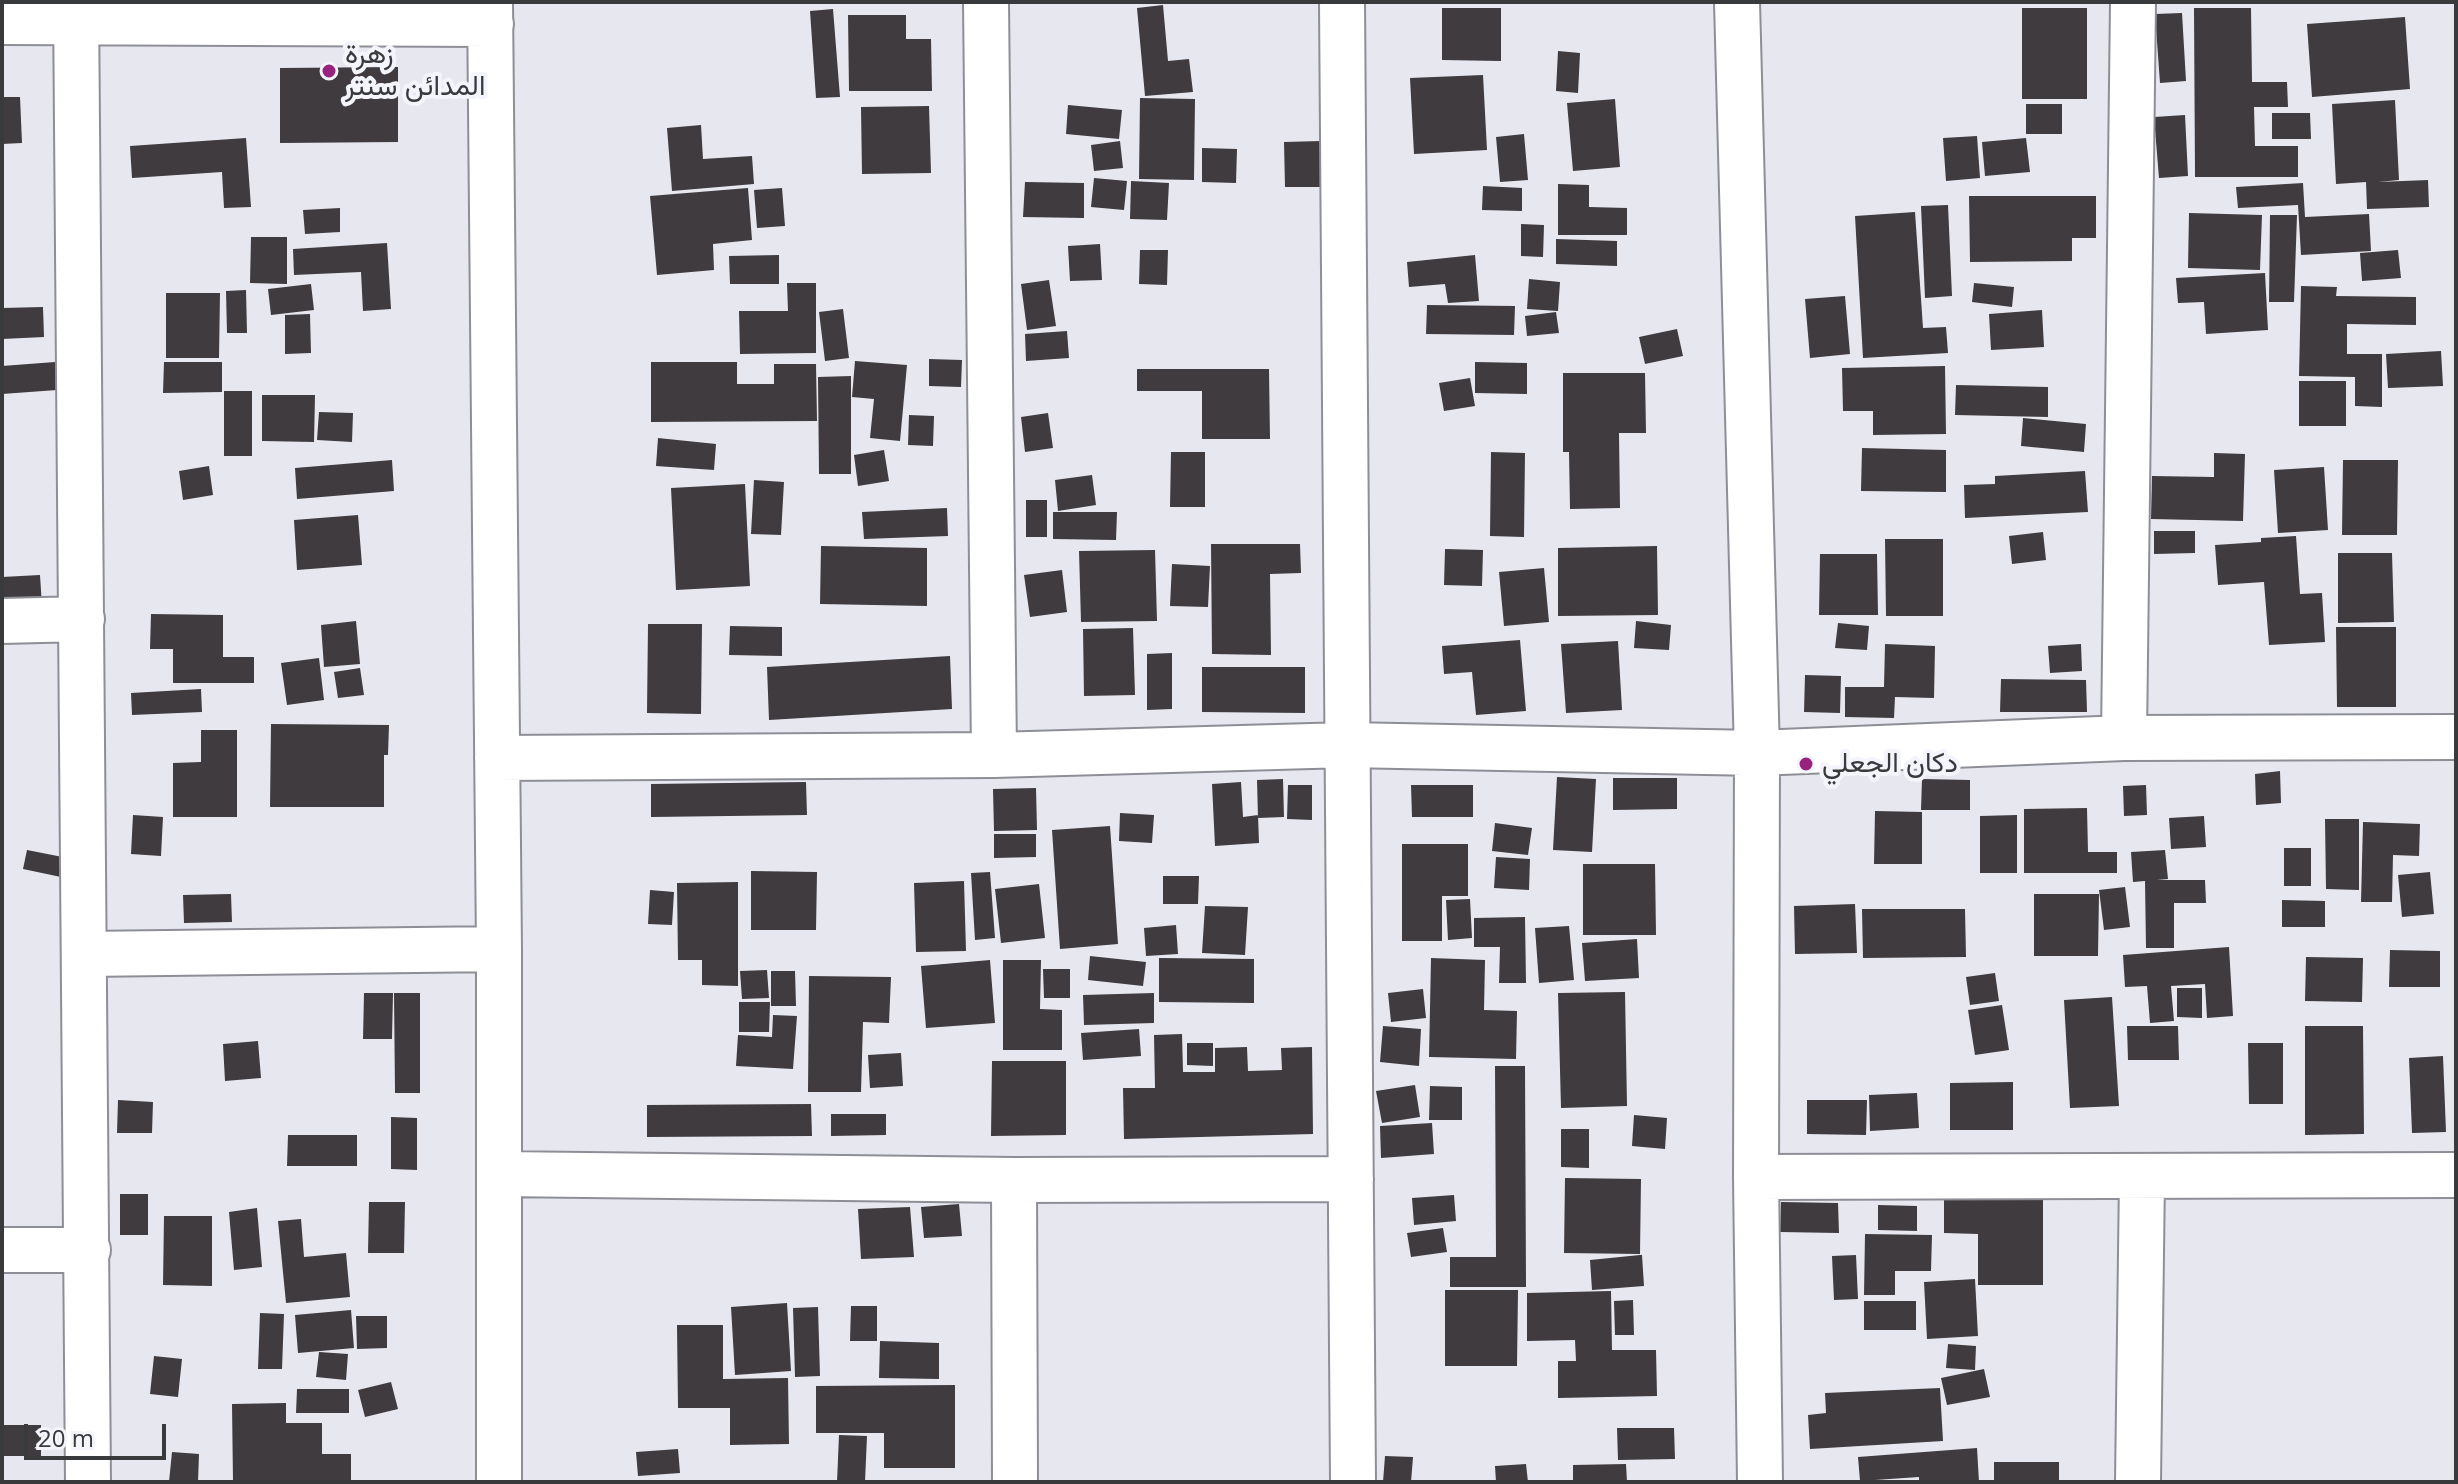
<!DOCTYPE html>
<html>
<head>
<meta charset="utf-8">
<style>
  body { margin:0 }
  #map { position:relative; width:2458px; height:1484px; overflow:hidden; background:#e7e8ef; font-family:"Open Sans",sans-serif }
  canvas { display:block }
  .frame { position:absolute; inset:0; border:4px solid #393a3c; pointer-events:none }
  .scale { position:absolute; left:24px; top:1424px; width:142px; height:36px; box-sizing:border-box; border:4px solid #393a3c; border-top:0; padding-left:10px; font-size:24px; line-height:28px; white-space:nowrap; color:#393a3c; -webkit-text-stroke:6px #f4f5fc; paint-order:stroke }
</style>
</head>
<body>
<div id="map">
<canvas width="2458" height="1484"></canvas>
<div class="frame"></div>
<div class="scale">20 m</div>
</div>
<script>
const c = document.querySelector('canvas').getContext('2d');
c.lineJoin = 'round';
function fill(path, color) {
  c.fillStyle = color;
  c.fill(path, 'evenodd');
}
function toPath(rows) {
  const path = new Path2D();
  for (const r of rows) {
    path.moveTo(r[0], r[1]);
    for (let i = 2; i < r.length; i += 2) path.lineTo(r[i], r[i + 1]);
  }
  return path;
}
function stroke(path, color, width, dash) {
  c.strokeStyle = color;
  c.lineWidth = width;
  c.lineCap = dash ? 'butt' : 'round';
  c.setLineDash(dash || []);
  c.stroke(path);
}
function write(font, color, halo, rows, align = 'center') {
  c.font = font + ' "Open Sans",Vazirmatn,sans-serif';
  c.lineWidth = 8;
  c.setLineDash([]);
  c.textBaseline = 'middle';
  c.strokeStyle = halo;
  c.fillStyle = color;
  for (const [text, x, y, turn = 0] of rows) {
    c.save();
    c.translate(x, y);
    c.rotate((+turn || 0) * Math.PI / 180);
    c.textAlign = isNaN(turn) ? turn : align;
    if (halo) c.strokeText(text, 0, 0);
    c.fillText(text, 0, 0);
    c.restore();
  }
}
fill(toPath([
  [1163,5,1168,61,1189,59,1193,92,1145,96,1137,8],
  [1442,8,1501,8,1501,61,1442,60],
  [2022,8,2087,8,2087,99,2022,99],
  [2194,8,2251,8,2252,82,2287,82,2288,107,2254,107,2255,146,2298,146,2298,177,2195,177],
  [833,9,840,97,816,98,810,11],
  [2182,13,2186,81,2160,83,2155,14],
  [848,15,906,15,906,39,931,39,932,91,849,91],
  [2405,17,2410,89,2312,97,2307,24],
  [1558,51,1580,53,1578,93,1556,91],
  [398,67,398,142,280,143,280,68],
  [1483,75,1487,150,1414,154,1410,78],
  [2,97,20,97,22,143,2,144],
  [1140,98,1195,99,1194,180,1139,179],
  [1615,99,1620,167,1573,171,1567,103],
  [2395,100,2399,180,2378,182,2428,180,2429,207,2367,209,2366,182,2336,184,2332,104],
  [2026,104,2062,104,2062,134,2026,134],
  [1068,105,1122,110,1119,139,1066,134],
  [929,106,931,173,862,174,861,107],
  [2272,113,2310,113,2311,139,2272,139],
  [2185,115,2188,176,2159,178,2154,117],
  [701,125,703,159,752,156,754,184,672,191,667,128],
  [1524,134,1528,180,1500,182,1496,137],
  [1977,136,1980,178,1946,181,1943,138],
  [246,138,251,207,224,208,222,172,132,178,130,146],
  [2026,138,2030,172,1985,176,1982,142],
  [1120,141,1123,168,1094,171,1091,145],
  [1321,141,1321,187,1285,187,1284,142],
  [1202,148,1237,149,1236,183,1202,182],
  [1094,178,1127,181,1124,210,1091,207],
  [1131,181,1169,183,1167,220,1130,219],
  [1025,182,1084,183,1084,218,1023,217],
  [2303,183,2305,217,2369,214,2371,251,2301,255,2298,205,2238,208,2236,187],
  [1558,184,1589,185,1589,207,1627,208,1627,235,1558,235],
  [1483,186,1522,188,1522,211,1482,210],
  [748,188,752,240,713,244,714,270,657,275,650,196],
  [782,188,785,226,757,228,754,190],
  [1969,196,2096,196,2096,238,2072,238,2072,261,1970,262],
  [1948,205,1952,296,1925,298,1921,206],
  [340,208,340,232,305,234,303,210],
  [1915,212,1923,328,1946,327,1948,353,1863,358,1855,216],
  [2189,213,2262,215,2260,270,2188,268],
  [2270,215,2297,215,2294,302,2269,302],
  [1521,224,1544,225,1543,257,1521,256],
  [251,237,287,237,287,284,250,283],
  [1556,239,1617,241,1617,266,1556,264],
  [387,243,391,309,363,311,361,272,294,275,293,249],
  [1100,244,1102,280,1070,281,1068,246],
  [1140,250,1168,250,1167,285,1139,284],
  [2398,250,2401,278,2362,281,2360,253],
  [779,255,779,284,730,284,729,256],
  [1475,255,1479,301,1448,303,1445,284,1409,287,1407,262],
  [2265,273,2268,330,2206,334,2204,302,2178,303,2176,278],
  [1529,279,1560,282,1558,311,1527,309],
  [1049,280,1056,326,1027,330,1021,284],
  [787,283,816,283,816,353,740,354,739,311,788,311],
  [1974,283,2014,287,2012,307,1972,302],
  [311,284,314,310,271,315,268,289],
  [2301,286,2337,287,2336,296,2416,297,2416,325,2347,324,2347,354,2382,354,2382,407,2355,406,2355,377,2299,376],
  [246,290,247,333,227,333,226,291],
  [166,293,220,293,219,358,166,358],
  [1845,296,1850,354,1810,358,1805,299],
  [1427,305,1515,306,1514,335,1426,334],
  [43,307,44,337,2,339,2,308],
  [843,309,849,358,825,361,819,312],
  [2042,310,2044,347,1991,350,1989,314],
  [1556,312,1559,333,1527,336,1525,316],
  [310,314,311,353,285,354,285,315],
  [1677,329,1683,356,1645,364,1639,337],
  [1067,331,1069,358,1026,361,1025,334],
  [2441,351,2443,386,2388,388,2386,354],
  [929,359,962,360,961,387,929,386],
  [855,361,907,365,900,441,870,438,874,399,852,397],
  [55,362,57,390,2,394,2,366],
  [164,362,222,362,222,392,163,393],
  [651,362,737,362,737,384,774,384,774,364,816,364,817,421,651,422],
  [1475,362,1527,363,1527,394,1475,393],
  [1945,366,1946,434,1873,435,1873,411,1843,411,1842,368],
  [1137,369,1269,369,1270,439,1202,439,1202,391,1137,391],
  [1563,373,1645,373,1646,433,1619,433,1620,508,1570,509,1569,452,1563,452],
  [851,376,851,474,819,474,818,377],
  [1470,378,1475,406,1444,411,1439,383],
  [2299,381,2346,381,2346,426,2299,426],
  [1956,385,2048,387,2048,417,1955,415],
  [224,391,252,391,252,456,224,456],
  [262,395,315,395,314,442,262,441],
  [319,412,353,413,352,442,317,440],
  [1048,413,1053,448,1025,452,1021,417],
  [909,415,934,416,933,446,908,445],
  [2023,418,2086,424,2084,452,2021,446],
  [658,438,716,444,714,470,656,466],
  [1862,448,1946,450,1946,492,1861,491],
  [884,450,889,481,858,486,854,455],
  [1171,452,1205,452,1205,507,1170,507],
  [1491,452,1525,453,1524,537,1490,536],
  [2214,453,2245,454,2243,521,2151,519,2152,476,2214,477],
  [392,460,394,491,297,499,295,468],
  [2343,460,2398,460,2397,535,2342,535],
  [209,466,213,495,183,500,179,471],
  [2324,467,2328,530,2278,533,2274,470],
  [2085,471,2088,512,1965,518,1964,485,1995,484,1995,476],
  [1092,475,1096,505,1058,511,1055,480],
  [754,480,784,482,781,535,751,534],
  [745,484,750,586,676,590,671,488],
  [1026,500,1047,500,1047,537,1026,537],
  [947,508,948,536,864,539,862,512],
  [1053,512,1117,512,1116,540,1053,539],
  [358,515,362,565,297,570,294,520],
  [2154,531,2195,531,2195,553,2154,554],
  [2043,532,2046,560,2012,564,2009,536],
  [2296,536,2300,594,2322,593,2325,642,2269,645,2264,582,2218,585,2215,545,2261,542,2261,538],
  [1885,539,1943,539,1943,616,1886,616],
  [1211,544,1300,544,1301,573,1270,574,1271,655,1212,654],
  [821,546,927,548,927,606,820,604],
  [1657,546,1658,615,1558,616,1558,548],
  [1445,549,1483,550,1482,586,1444,585],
  [1155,550,1157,621,1081,622,1079,551],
  [2338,553,2392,553,2394,622,2338,623],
  [1820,554,1877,554,1878,615,1819,615],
  [1172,564,1210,566,1208,607,1170,606],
  [1544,568,1549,622,1504,626,1499,572],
  [1062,570,1067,612,1030,617,1024,575],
  [40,575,42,606,2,608,2,577],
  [151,614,223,615,223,657,254,657,254,683,173,683,173,649,150,649],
  [356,621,360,664,324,667,321,625],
  [1636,621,1671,625,1669,650,1634,648],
  [1838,623,1869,626,1867,650,1835,648],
  [648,624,702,624,701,714,647,713],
  [730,626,782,627,782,656,729,655],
  [2336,627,2396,627,2396,707,2337,707],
  [1133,628,1135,695,1084,696,1083,629],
  [1520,640,1526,711,1476,715,1472,672,1444,674,1442,646],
  [1618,641,1622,710,1566,713,1561,644],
  [1885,644,1935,646,1934,698,1895,697,1894,718,1845,717,1845,687,1884,687],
  [2081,644,2082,671,2050,673,2048,646],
  [1172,653,1172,709,1147,710,1147,654],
  [950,656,952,709,769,720,767,667],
  [319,658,324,700,287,705,281,663],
  [1202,667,1305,667,1305,713,1202,712],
  [360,668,364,695,338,698,334,672],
  [1805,675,1841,676,1840,713,1804,712],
  [2001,679,2086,680,2087,712,2000,712],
  [201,689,202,712,132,715,131,693],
  [271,724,389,725,388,755,384,755,384,807,270,807],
  [201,730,237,730,237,817,173,817,173,763,201,762],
  [2280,771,2281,803,2256,805,2255,774],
  [1557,777,1596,779,1592,852,1553,850],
  [1613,778,1677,778,1677,809,1613,810],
  [1283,779,1284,817,1258,818,1257,780],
  [1922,779,1970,780,1970,810,1921,810],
  [806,782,807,815,651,817,651,784],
  [1241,782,1243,817,1258,815,1259,843,1215,846,1212,784],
  [1288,785,1312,785,1312,820,1287,819],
  [1411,785,1473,785,1473,817,1412,817],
  [2146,785,2147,815,2124,816,2123,786],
  [1036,788,1037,830,994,831,993,789],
  [2087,808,2088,852,2117,852,2117,873,2024,873,2024,809],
  [1875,811,1922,812,1922,864,1874,864],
  [1120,813,1154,815,1152,843,1119,841],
  [133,815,163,817,161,856,131,854],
  [2017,815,2017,873,1980,873,1980,816],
  [2204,816,2206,847,2171,849,2169,818],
  [2325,819,2359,819,2359,890,2326,889],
  [2363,822,2420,824,2419,856,2393,855,2392,902,2361,902],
  [1495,823,1532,828,1528,855,1492,851],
  [1110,826,1118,944,1060,949,1052,830],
  [994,834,1036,834,1036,857,994,858],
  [1402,844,1468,844,1468,896,1442,896,1442,941,1402,941],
  [2284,848,2311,848,2311,886,2284,886],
  [27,850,98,864,94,884,23,869],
  [2165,850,2168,879,2157,880,2205,880,2206,903,2174,903,2174,948,2146,948,2145,881,2133,882,2131,852],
  [1496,857,1530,859,1529,890,1494,888],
  [1583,864,1655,864,1656,935,1583,935],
  [751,871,817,872,816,930,751,930],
  [990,872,995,938,975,940,971,873],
  [2430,872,2434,914,2402,917,2398,875],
  [1163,876,1199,876,1198,904,1163,904],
  [964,881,966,951,916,952,914,883],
  [738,882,738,986,702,985,702,960,678,960,677,883],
  [1039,884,1045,938,1001,943,995,889],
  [2125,887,2130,927,2104,930,2099,890],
  [650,890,674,892,672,925,648,924],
  [231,894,232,922,184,923,183,895],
  [2034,894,2099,894,2098,956,2034,956],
  [1470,899,1472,938,1448,940,1446,900],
  [2282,900,2325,901,2325,927,2282,927],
  [1855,904,1857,953,1795,954,1794,906],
  [1205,906,1248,907,1245,955,1202,953],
  [1862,909,1965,909,1966,957,1863,958],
  [1525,917,1526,983,1499,983,1500,947,1474,947,1474,918],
  [1176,925,1178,954,1146,956,1144,928],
  [1569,926,1574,980,1539,983,1535,928],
  [1637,939,1639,978,1585,981,1582,943],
  [2229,947,2233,1016,2207,1018,2205,984,2171,986,2174,1021,2150,1023,2147,986,2125,987,2123,955],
  [2390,950,2440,951,2440,987,2389,987],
  [1090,956,1146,962,1143,986,1088,980],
  [2306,957,2363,958,2362,1002,2305,1001],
  [1159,958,1254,959,1254,1003,1159,1002],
  [1431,958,1485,960,1484,1010,1517,1011,1516,1059,1429,1057],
  [990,960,995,1023,926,1028,921,966],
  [1003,960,1041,960,1040,1009,1062,1010,1062,1050,1003,1050],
  [1043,969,1070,969,1070,998,1044,998],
  [767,970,769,998,742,999,740,971],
  [771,971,795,971,796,1006,771,1006],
  [1995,973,1999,1001,1970,1005,1966,977],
  [809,976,891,977,889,1023,863,1022,861,1092,808,1092],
  [2177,988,2202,988,2202,1018,2177,1017],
  [1423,989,1426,1018,1391,1022,1388,993],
  [1625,992,1627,1106,1561,1108,1558,993],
  [364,993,393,993,392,1039,363,1039],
  [394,993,420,993,420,1093,395,1093],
  [1154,993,1154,1023,1084,1025,1083,995],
  [2112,997,2119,1106,2070,1108,2064,1000],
  [739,1002,770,1002,769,1032,739,1032],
  [2002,1005,2009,1050,1975,1055,1968,1010],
  [773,1015,797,1016,793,1069,736,1066,738,1035,772,1037],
  [1383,1026,1421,1029,1419,1066,1380,1062],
  [2127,1026,2178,1026,2179,1060,2128,1060],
  [2305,1026,2363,1026,2364,1134,2305,1135],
  [1139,1029,1141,1056,1083,1060,1081,1033],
  [1182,1034,1183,1072,1215,1072,1215,1048,1247,1047,1248,1071,1282,1070,1281,1048,1312,1047,1313,1134,1124,1139,1123,1088,1155,1088,1154,1035],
  [258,1041,261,1078,225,1081,223,1044],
  [1187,1043,1213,1043,1213,1066,1187,1065],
  [2248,1043,2283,1043,2283,1104,2249,1104],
  [901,1053,903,1086,870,1088,868,1055],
  [2443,1056,2446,1132,2412,1133,2409,1058],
  [992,1061,1066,1061,1066,1135,991,1136],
  [1495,1066,1525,1066,1526,1287,1450,1287,1450,1257,1496,1257],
  [2013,1082,2013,1130,1950,1130,1950,1083],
  [1415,1085,1420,1117,1382,1123,1376,1091],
  [1430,1086,1462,1087,1462,1120,1429,1120],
  [1917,1093,1919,1128,1870,1131,1869,1095],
  [118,1100,153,1102,152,1133,117,1133],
  [1807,1100,1867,1100,1866,1135,1807,1134],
  [811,1104,812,1136,647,1137,647,1105],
  [831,1114,886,1114,886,1135,831,1136],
  [1634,1115,1667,1118,1665,1149,1632,1146],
  [391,1117,417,1118,417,1170,391,1169],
  [1432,1123,1434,1154,1381,1158,1380,1126],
  [1561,1129,1589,1129,1589,1168,1561,1167],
  [288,1135,357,1135,357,1166,287,1166],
  [1565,1178,1641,1179,1640,1254,1564,1253],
  [120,1194,148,1194,148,1235,120,1235],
  [1454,1195,1456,1221,1414,1225,1412,1198],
  [1944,1198,2043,1198,2043,1285,1978,1285,1978,1234,1944,1233],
  [369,1202,405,1202,404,1253,368,1253],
  [1781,1202,1838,1203,1839,1233,1780,1232],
  [959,1204,962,1236,924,1238,921,1207],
  [1878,1205,1917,1206,1917,1231,1878,1230],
  [910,1207,914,1257,861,1259,858,1209],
  [257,1208,262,1267,234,1270,229,1212],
  [164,1216,212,1216,212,1286,163,1285],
  [301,1219,304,1257,346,1253,350,1297,286,1303,278,1221],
  [1443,1228,1447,1252,1411,1257,1407,1233],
  [1865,1234,1932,1235,1931,1271,1895,1271,1895,1295,1864,1295],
  [1640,1255,1642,1255,1644,1286,1592,1290,1590,1260],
  [1856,1255,1858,1299,1834,1300,1832,1256],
  [1975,1279,1978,1336,1927,1339,1924,1282],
  [1445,1290,1518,1290,1517,1366,1445,1366],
  [1611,1291,1612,1350,1656,1350,1657,1396,1558,1398,1558,1361,1576,1361,1575,1340,1527,1341,1527,1293],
  [1633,1300,1634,1335,1615,1335,1614,1301],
  [1864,1301,1916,1301,1916,1330,1864,1330],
  [787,1303,791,1371,735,1375,731,1307],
  [851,1306,877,1306,877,1341,850,1341],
  [818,1307,820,1376,795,1377,793,1308],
  [351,1310,354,1348,298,1353,295,1315],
  [260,1313,284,1314,282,1369,258,1369],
  [356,1316,387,1316,387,1348,357,1349],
  [677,1325,723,1325,723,1379,788,1378,789,1444,730,1445,730,1408,678,1408],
  [880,1341,939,1343,939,1379,879,1378],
  [1948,1344,1976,1346,1975,1370,1946,1368],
  [319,1352,348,1354,346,1380,316,1377],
  [154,1356,182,1359,178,1397,150,1394],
  [1984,1369,1990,1397,1947,1405,1941,1378],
  [391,1382,398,1409,365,1417,358,1390],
  [955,1385,955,1468,884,1468,884,1433,816,1433,816,1386],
  [1940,1388,1943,1441,1810,1449,1808,1415,1826,1413,1825,1393],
  [297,1389,349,1389,349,1413,296,1413],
  [286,1403,286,1423,322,1423,322,1454,351,1454,351,1482,233,1482,232,1404],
  [2,1425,41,1425,41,1456,2,1456],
  [1617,1428,1674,1428,1675,1459,1618,1460],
  [839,1435,867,1436,865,1482,837,1482],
  [1977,1448,1979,1482,1919,1482,1919,1477,1860,1481,1858,1457],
  [678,1449,680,1473,638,1476,636,1452],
  [172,1452,199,1454,198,1482,169,1482],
  [1385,1456,1413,1457,1411,1482,1383,1482],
  [1994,1462,2059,1462,2059,1482,1994,1482],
  [1526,1464,1528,1482,1496,1482,1495,1466],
  [1626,1464,1627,1482,1573,1482,1573,1465]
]), '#3f3b3f');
const minor = toPath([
  [76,2,88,1482],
  [490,2,499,949,499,1482],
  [986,2,994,755],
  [1342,2,1353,1482],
  [1737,2,1757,753,1756,1177,1760,1482],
  [2,22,491,24],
  [2,621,82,619],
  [2124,738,2133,2],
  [497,758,994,755,1347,745,1757,753,2124,738,2456,737],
  [84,954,499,949],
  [500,1174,1014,1180,1351,1179],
  [1756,1177,2456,1175],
  [1014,1180,1015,1482],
  [2,1250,88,1250],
  [2138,1482,2142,1177]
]);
stroke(minor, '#8e8f96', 48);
stroke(minor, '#fff', 44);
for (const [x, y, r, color] of [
  [329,71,8,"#98237f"],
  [1806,764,8,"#98237f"]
]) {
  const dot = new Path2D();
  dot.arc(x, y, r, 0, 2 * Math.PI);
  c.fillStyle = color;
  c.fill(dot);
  stroke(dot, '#f4f5fc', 3);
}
write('28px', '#393a3c', '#f4f5fc', [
  ["زهرة",345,55],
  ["المدائن سنتر",345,87],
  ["دكان الجعلي",1822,764]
], 'left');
</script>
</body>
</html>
